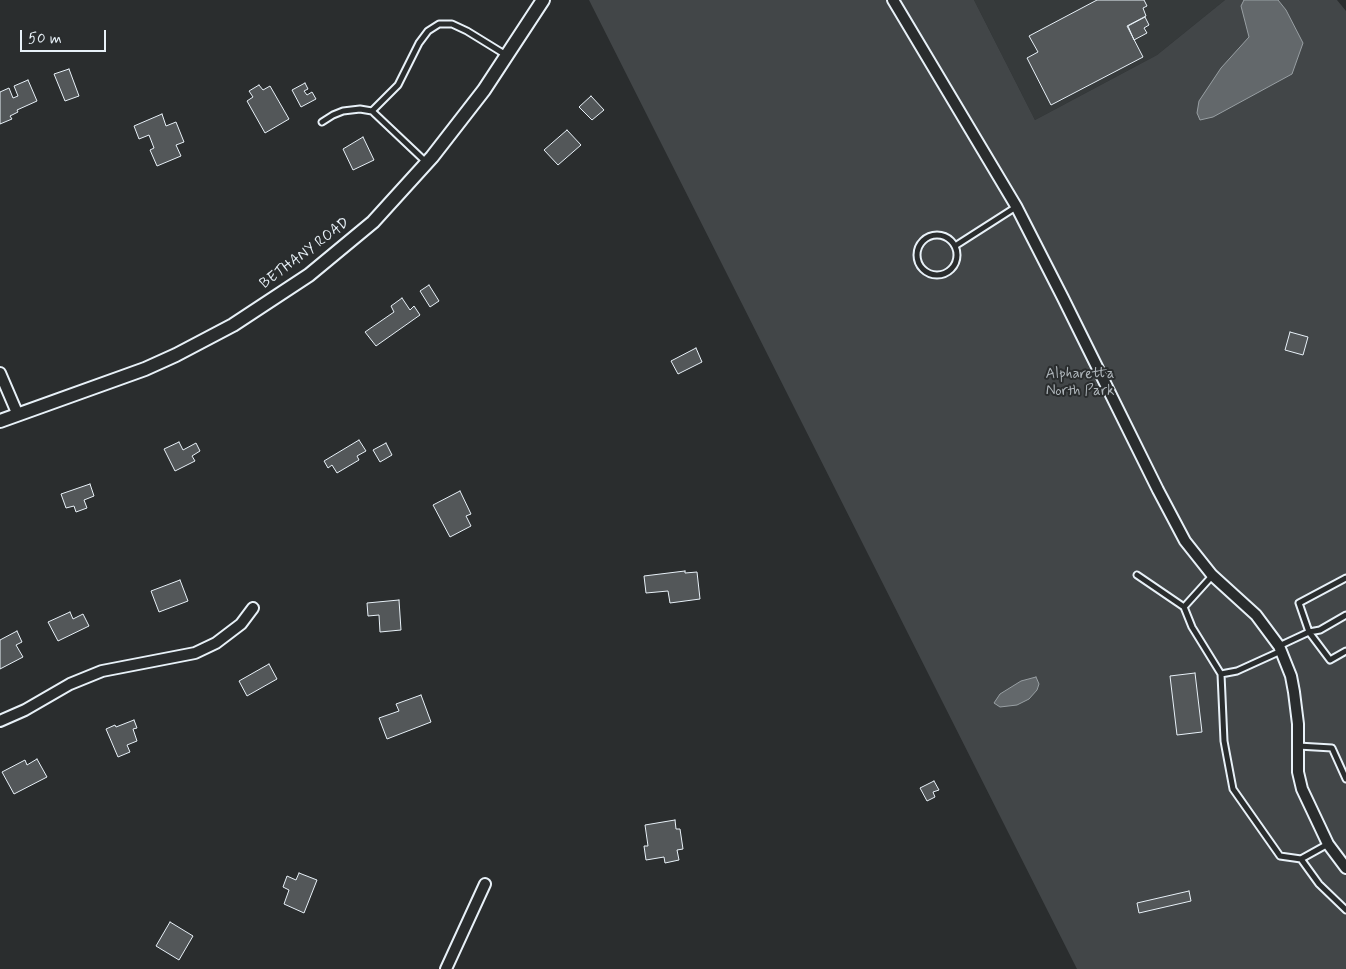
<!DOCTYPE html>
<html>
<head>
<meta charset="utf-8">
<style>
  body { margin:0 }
  #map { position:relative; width:1346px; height:969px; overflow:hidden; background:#2a2d2e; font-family:Mynerve,sans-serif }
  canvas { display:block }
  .scale { position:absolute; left:20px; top:30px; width:86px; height:22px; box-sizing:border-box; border:2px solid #e8f1f8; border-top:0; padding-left:6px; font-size:15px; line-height:18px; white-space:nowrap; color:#e8f1f8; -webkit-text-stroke:4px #2a2d2e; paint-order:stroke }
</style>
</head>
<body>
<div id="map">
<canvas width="1346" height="969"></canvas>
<div class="scale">50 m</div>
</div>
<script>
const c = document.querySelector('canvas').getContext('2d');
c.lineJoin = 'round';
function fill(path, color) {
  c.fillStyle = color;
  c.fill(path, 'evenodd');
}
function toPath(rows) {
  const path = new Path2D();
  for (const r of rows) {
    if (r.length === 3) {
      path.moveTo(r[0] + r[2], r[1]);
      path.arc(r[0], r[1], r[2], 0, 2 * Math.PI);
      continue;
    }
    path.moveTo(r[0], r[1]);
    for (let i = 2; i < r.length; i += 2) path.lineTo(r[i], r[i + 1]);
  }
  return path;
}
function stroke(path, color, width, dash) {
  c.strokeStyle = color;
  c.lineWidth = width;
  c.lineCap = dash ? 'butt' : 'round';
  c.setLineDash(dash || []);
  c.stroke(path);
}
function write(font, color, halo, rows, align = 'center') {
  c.font = font + ' Mynerve,sans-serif';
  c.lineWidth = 4;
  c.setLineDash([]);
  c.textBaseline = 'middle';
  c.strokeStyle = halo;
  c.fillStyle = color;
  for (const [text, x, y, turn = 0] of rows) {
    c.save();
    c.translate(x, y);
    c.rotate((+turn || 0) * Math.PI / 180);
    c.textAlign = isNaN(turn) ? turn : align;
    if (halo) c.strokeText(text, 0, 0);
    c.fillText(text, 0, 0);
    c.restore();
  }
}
fill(toPath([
  [974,0,1225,0,1157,55,1035,120]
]), '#363a3b');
fill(toPath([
  [589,0,974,0,1035,120,1157,55,1225,0,1337,0,1346,11,1346,969,1077,969]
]), '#424648');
const water = toPath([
  [1244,0,1278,0,1286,10,1303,43,1292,74,1213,117,1200,120,1197,113,1199,101,1221,68,1249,37,1241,6,1244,0],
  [1036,677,1039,684,1037,690,1029,699,1017,705,1000,707,994,703,1000,694,1021,681,1036,677]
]);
fill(water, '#63686b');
stroke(water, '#989fa3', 1);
const building = toPath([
  [1097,0,1144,0,1147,6,1143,8,1146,16,1127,26,1143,57,1051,105,1027,58,1038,52,1029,36,1097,0],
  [1145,17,1149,25,1144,28,1147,33,1134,40,1128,26,1145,17],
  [69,69,79,96,65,101,54,74,69,69],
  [28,80,37,101,17,110,18,112,10,116,12,119,0,124,0,92,9,88,13,98,18,96,14,86,28,80],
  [305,83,308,89,304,91,307,95,312,92,316,99,301,107,292,90,305,83],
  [259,85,263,90,270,86,289,119,265,133,247,101,253,97,249,91,259,85],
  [591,96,604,110,592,120,579,107,591,96],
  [162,114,166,126,176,122,184,142,176,145,181,156,157,166,150,150,154,148,149,135,139,139,134,126,162,114],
  [567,130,581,145,558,165,544,150,567,130],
  [363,137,374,160,353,170,343,149,363,137],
  [429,285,439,301,430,307,420,291,429,285],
  [402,298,410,310,414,306,420,315,376,346,365,332,394,312,391,306,402,298],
  [1290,332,1308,337,1303,355,1285,350,1290,332],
  [696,348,702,362,678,374,671,361,696,348],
  [359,440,366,451,357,456,359,460,337,473,332,465,328,468,324,461,359,440],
  [179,442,183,450,196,443,200,451,192,456,195,461,175,471,164,449,179,442],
  [386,443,392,455,380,462,373,450,386,443],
  [90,484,94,496,84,500,87,508,76,512,74,506,66,508,61,494,90,484],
  [460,491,471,514,466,516,471,526,450,537,433,505,460,491],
  [685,571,685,573,697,572,700,599,670,603,668,591,646,593,644,576,685,571],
  [180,580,188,601,159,612,151,591,180,580],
  [399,600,401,630,380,632,379,615,368,616,367,603,399,600],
  [70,612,73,619,83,614,89,626,58,641,48,622,70,612],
  [17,631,22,642,16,645,23,657,0,669,0,640,17,631],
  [269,664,277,679,247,696,239,681,269,664],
  [1195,673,1202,732,1177,735,1170,676,1195,673],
  [421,695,431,722,387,739,379,718,399,711,396,704,421,695],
  [134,720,137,728,133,729,137,741,127,745,130,752,118,757,106,729,115,725,116,727,134,720],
  [37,759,47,777,14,794,2,772,25,760,27,765,37,759],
  [934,781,939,790,933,792,935,797,927,801,920,788,934,781],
  [675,820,676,829,680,829,683,849,677,850,679,860,665,863,664,857,646,860,644,846,648,846,645,825,675,820],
  [299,873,317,880,304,913,284,904,289,890,283,887,287,876,296,880,299,873],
  [1189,891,1191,901,1139,913,1137,903,1189,891],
  [170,922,193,936,179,960,156,946,170,922]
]);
fill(building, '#535759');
stroke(building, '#e8f1f8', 1);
const service = toPath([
  [372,111,398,85,419,43,428,31,439,24,452,24,467,31,506,55],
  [322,122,333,115,343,111,360,109,372,111,427,163],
  [937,255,20],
  [955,246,1016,207],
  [1137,575,1184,607,1192,627,1221,674,1224,741,1233,789,1280,856,1301,859,1328,844],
  [1346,578,1299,603,1309,632,1330,660,1346,651],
  [1184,607,1212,576],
  [1279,646,1309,632,1320,630,1346,615],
  [1221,674,1237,671,1281,651],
  [1298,746,1332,748,1346,779],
  [1301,859,1319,884,1346,910]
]);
const minor = toPath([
  [893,0,1016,206,1063,298,1158,490,1185,541,1212,575,1256,615,1279,646,1291,676,1294,692,1298,724,1298,772,1302,789,1328,844,1346,868],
  [0,373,18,415],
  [0,721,25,710,70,684,102,671,195,653,216,643,241,624,253,608],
  [446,969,485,884]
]);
const tertiary = toPath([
  [0,421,145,369,176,355,233,325,309,275,373,222,432,157,484,90,543,0]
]);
stroke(service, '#e8f1f8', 9);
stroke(minor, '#e8f1f8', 14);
stroke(tertiary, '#e8f1f8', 16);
stroke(service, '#2a2d2e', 5);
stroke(minor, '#2a2d2e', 10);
stroke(tertiary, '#2a2d2e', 12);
write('15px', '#e8f1f8', '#2a2d2e', [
  ["BETHANY ROAD",305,254,-37]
]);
write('15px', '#aeb5ba', '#2a2d2e', [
  ["Alpharetta",1080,375],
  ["North Park",1080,392]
]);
</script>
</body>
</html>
